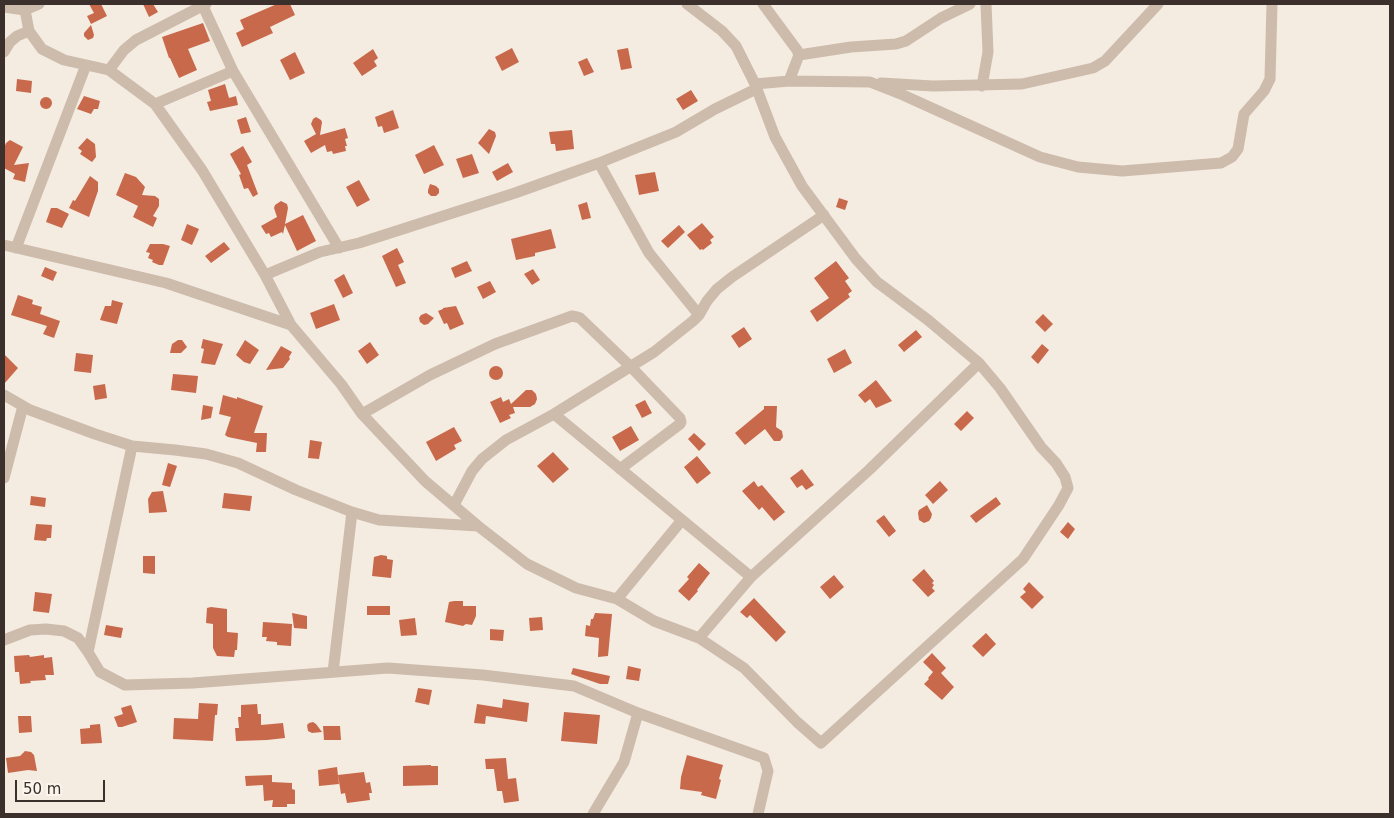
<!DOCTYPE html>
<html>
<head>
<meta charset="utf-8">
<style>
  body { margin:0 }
  #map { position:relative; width:1394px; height:818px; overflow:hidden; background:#f4ebe1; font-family:"DejaVu Sans",sans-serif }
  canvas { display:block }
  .frame { position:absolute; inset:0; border:5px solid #3b302b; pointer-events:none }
  .scale { position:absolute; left:15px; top:780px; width:90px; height:22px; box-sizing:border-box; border:2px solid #3b302b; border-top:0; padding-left:6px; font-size:15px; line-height:18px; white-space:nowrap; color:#3b302b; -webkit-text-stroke:4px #fbf5ee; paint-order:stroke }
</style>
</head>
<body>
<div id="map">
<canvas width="1394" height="818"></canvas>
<div class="frame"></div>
<div class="scale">50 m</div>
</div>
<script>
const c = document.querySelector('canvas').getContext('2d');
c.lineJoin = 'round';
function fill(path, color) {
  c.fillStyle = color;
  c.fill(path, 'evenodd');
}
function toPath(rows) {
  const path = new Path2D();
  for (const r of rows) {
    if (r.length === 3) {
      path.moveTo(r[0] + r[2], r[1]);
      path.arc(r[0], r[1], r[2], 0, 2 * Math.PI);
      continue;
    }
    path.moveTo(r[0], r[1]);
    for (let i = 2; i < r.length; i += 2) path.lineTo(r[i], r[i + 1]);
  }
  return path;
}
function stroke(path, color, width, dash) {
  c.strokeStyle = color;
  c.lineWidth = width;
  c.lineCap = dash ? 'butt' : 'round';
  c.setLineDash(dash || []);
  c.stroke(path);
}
fill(toPath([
  [89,4,101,4,107,16,91,24,87,16,94,13],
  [143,4,153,4,158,12,149,17],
  [277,4,290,4,295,15,270,27,273,33,242,47,236,33,244,29,240,20],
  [203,23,210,41,188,49,197,70,179,78,170,58,169,58,162,37],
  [91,25,94,35,93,38,88,40,84,36,84,33],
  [512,48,519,62,502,71,495,57],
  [628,48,632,68,621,70,617,50],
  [373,49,378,58,374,61,377,66,362,76,353,63],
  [295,52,305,73,290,80,280,60],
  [587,58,594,72,584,76,578,62],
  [17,79,32,81,31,93,16,91],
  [225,84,229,98,236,96,238,105,210,111,207,102,211,101,208,90],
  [691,90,698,101,683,110,676,99],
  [84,96,100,101,98,109,94,109,91,114,77,109],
  [46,103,6],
  [393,110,399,128,384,133,382,126,378,127,375,117],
  [246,117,251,132,241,134,237,120],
  [316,117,321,120,322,122,320,135,345,128,348,138,345,139,347,146,345,146,346,151,333,154,332,151,327,152,325,145,311,153,304,141,316,134,311,124,313,119],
  [489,129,495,132,496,136,489,154,478,143],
  [572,130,574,149,556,151,555,144,551,144,549,132],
  [87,138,95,144,96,157,92,162,80,154,82,151,78,148],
  [10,140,23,147,14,165,29,163,25,182,13,179,15,174,4,168,4,148,6,143],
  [434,145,444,165,424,174,415,155],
  [243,146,252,162,247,165,258,194,253,197,248,188,244,189,239,175,241,174,230,154],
  [472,154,479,173,463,178,456,159],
  [508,163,513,172,497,181,492,172],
  [655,172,659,191,639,195,635,175],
  [125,173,136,177,145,187,142,195,155,196,159,199,159,206,153,216,157,218,153,227,133,217,138,206,116,195],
  [90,176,98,182,98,191,89,217,69,208,73,200,75,201],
  [359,180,370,200,357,207,346,187],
  [430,184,436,186,439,189,439,193,436,196,431,196,428,193,428,190],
  [839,198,848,201,845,210,836,207],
  [281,201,287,204,288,208,285,224,303,215,316,241,297,251,285,225,283,234,282,232,271,237,269,233,266,234,261,226,277,217,274,208,275,205],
  [587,202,591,218,582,220,578,205],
  [51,208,57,208,69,214,62,228,46,222],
  [702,223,714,237,710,240,712,243,703,250,702,249,700,250,687,235],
  [187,224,199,229,192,245,181,240],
  [679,225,685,232,668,248,661,241],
  [551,229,556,248,535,253,535,256,516,260,511,239],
  [224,242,230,249,211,263,205,256],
  [150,244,163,244,170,246,163,265,159,265,152,262,153,260,148,258,150,253,146,252],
  [397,248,404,262,398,265,406,283,396,287,382,256],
  [467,261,472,271,455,278,451,268],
  [836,261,849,278,845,281,852,291,848,294,850,297,817,322,810,311,829,298,814,278],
  [45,267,57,272,53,281,41,276],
  [533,269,540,280,532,285,524,274],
  [344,274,353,293,343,298,334,280],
  [490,281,496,292,483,299,477,287],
  [18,295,33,300,32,304,42,307,40,314,60,321,54,338,43,334,47,326,11,315],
  [112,300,123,303,117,324,100,320,105,306,111,306],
  [334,304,340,320,316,329,310,313],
  [456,306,464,324,450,330,447,323,444,324,438,311,443,309,443,308],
  [426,313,434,318,428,324,424,325,420,322,419,318,421,315],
  [1043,314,1053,324,1045,332,1035,322],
  [744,327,752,339,739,348,731,336],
  [916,330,922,337,904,352,898,345],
  [203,339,223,344,215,365,201,363,204,349,201,348],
  [178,340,182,340,187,347,181,353,170,353,172,344],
  [245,340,259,350,250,364,244,362,236,355],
  [370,342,379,355,367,364,358,351],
  [1042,344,1049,350,1038,364,1031,357],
  [281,346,292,352,289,357,290,359,283,368,266,370],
  [845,349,852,363,834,373,827,359],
  [76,353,93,355,91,373,74,371],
  [4,354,18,368,4,384],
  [496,373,7],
  [173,374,198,376,196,393,171,390],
  [876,380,892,401,876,408,870,399,865,403,858,395],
  [105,384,107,398,95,400,93,386],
  [526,390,532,390,536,394,537,399,535,404,530,407,513,407,515,413,509,415,511,418,500,423,490,402,501,397,503,402,509,399,511,404],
  [223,395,237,399,237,397,263,406,254,433,267,433,266,452,256,452,257,443,228,437,225,435,231,417,219,414],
  [645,400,652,413,642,418,635,405],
  [203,405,213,407,211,418,201,420],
  [764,406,777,406,776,427,782,431,783,437,780,441,774,441,765,429,745,445,735,433,764,409],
  [967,411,974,418,961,431,954,424],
  [631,426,639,440,620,451,612,437],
  [454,427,462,441,454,445,456,449,436,461,426,442],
  [694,433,706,444,699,451,688,439],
  [310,440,322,442,319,459,308,458],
  [553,452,569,469,553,483,537,466],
  [697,456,711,473,697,484,684,467],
  [168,463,177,466,170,487,162,485],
  [802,469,814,485,806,490,802,485,797,488,790,478],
  [754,481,758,487,762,485,785,512,774,521,762,507,759,510,742,491],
  [940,481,948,490,933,504,925,495],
  [163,491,167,512,149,513,148,499,152,492],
  [224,493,252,496,250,511,222,508],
  [31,496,46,498,45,507,30,505],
  [996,497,1001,504,976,523,970,516],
  [927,505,932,514,931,518,929,521,924,523,919,520,918,513,919,510],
  [884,515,896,531,889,537,876,521],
  [1068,522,1075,529,1068,539,1060,532],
  [36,524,52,525,51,538,47,538,46,541,34,540],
  [381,555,387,556,387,559,393,560,391,578,372,576,374,557],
  [143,556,155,556,155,574,143,573],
  [699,563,710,573,697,590,698,591,689,601,678,591,689,579,687,577],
  [924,569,934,581,932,583,934,585,932,588,935,591,928,597,912,580],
  [834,575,844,587,830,599,820,587],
  [1029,582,1044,597,1032,609,1020,597,1026,592,1023,589],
  [35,592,52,594,49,613,33,611],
  [754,598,786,632,776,642,750,615,747,618,740,612],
  [454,601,463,601,463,606,476,606,476,616,472,625,466,624,463,626,445,622,449,602],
  [367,606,390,606,390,615,367,615],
  [211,607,227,609,227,632,238,633,237,650,235,650,234,657,217,656,213,648,213,624,206,623,207,608],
  [292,613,307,616,307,629,294,628],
  [595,613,612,614,608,656,598,657,599,638,585,636,586,625,590,626,591,619,593,619],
  [542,617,543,630,530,631,529,618],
  [415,618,417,635,401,636,399,620],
  [263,622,292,624,291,646,277,645,277,642,266,641,267,637,262,637],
  [106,625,123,628,121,638,104,635],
  [490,629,504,630,503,641,490,640],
  [986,633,996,644,983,657,972,646],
  [932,653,946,668,941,673,954,687,942,700,924,684,929,679,928,678,933,672,923,662],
  [29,655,30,657,44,655,44,658,52,657,54,675,45,675,46,680,30,681,31,683,20,684,19,672,15,672,14,656],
  [628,666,641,669,639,681,626,679],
  [573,668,610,676,608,684,600,684,571,674],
  [418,688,432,690,429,705,415,702],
  [503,699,529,703,527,722,486,716,485,724,474,723,477,704,502,708],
  [199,703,218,704,217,715,215,715,213,741,173,739,174,718,198,719],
  [257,704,258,714,261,714,261,725,283,723,285,738,267,740,236,741,235,728,239,728,238,717,241,717,241,705],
  [131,705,137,722,122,727,118,727,114,717,123,714,121,708],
  [564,712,600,715,597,744,561,741],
  [18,716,31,716,32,732,19,733],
  [313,722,316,724,322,732,312,733,308,731,307,725,309,723],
  [100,724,102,743,81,744,80,729,90,728,90,725],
  [323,726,340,726,341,740,324,740],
  [25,751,31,752,34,755,37,771,28,770,8,773,6,758,20,756],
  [687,755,723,765,719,779,721,780,716,799,701,795,702,792,680,789,681,777],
  [506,758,508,779,516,778,519,801,504,803,502,791,497,791,494,769,486,769,485,759],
  [431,765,431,766,438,766,438,785,403,786,403,766],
  [337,767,339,784,319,786,318,770],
  [364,772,366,783,370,782,372,793,369,793,370,800,347,803,345,793,341,794,338,775],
  [272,775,272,782,292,783,292,789,295,790,295,804,287,804,287,807,272,807,273,800,264,801,263,785,246,786,245,776]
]), '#c8694b');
stroke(toPath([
  [202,4,233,71],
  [763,4,797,50,799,55,789,81],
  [4,7,25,10,39,4],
  [25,10,29,31,42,49,64,60,109,70,155,104,202,170,265,275,291,325,341,384,362,414,425,481,478,526,527,564,576,588,617,599,654,621,699,638,744,668,797,722,821,743,1023,559,1059,505,1068,488,1065,477,1056,463,1041,447,1000,388,979,363,928,320,877,282,856,259,802,186,775,137,755,84,736,46,722,31,687,4],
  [4,52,10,42,17,36,29,31],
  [799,55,851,47,896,44,906,41,941,18,970,4],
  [109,70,124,50,136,40,206,4],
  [881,83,933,86,1022,84,1093,68,1105,61,1158,4],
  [755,84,789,81,870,82,903,95,1040,157,1078,167,1122,171,1221,163,1232,157,1238,149,1244,114,1264,91,1270,79,1272,4],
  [982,86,988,52,986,4],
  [155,104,233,71,339,248],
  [599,163,649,253,699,315],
  [4,245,166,283,291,325],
  [16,248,86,65],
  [265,275,320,252,359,243,515,193,599,163,676,132,715,109,756,89],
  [4,395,30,410,95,434,132,446,175,450,206,454,238,463,296,490,352,512,379,520,478,526],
  [362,414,430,375,495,344,572,316,577,317,580,318,631,367,680,418,681,422,680,424,620,469],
  [554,414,751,577],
  [132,446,88,652,100,672,125,685,193,683,388,668,483,675,574,686,638,713,764,758,768,771,758,814],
  [4,478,23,406],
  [454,505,472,471,482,459,506,440,554,414,654,352,693,321,699,315,707,301,717,289,732,277,824,215],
  [617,599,682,520],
  [699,638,751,577,869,470,979,363],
  [4,640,30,630,46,629,64,631,78,638,88,652],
  [333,672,352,512],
  [593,814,624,762,638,713]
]), '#cdbbac', 11);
</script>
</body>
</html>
